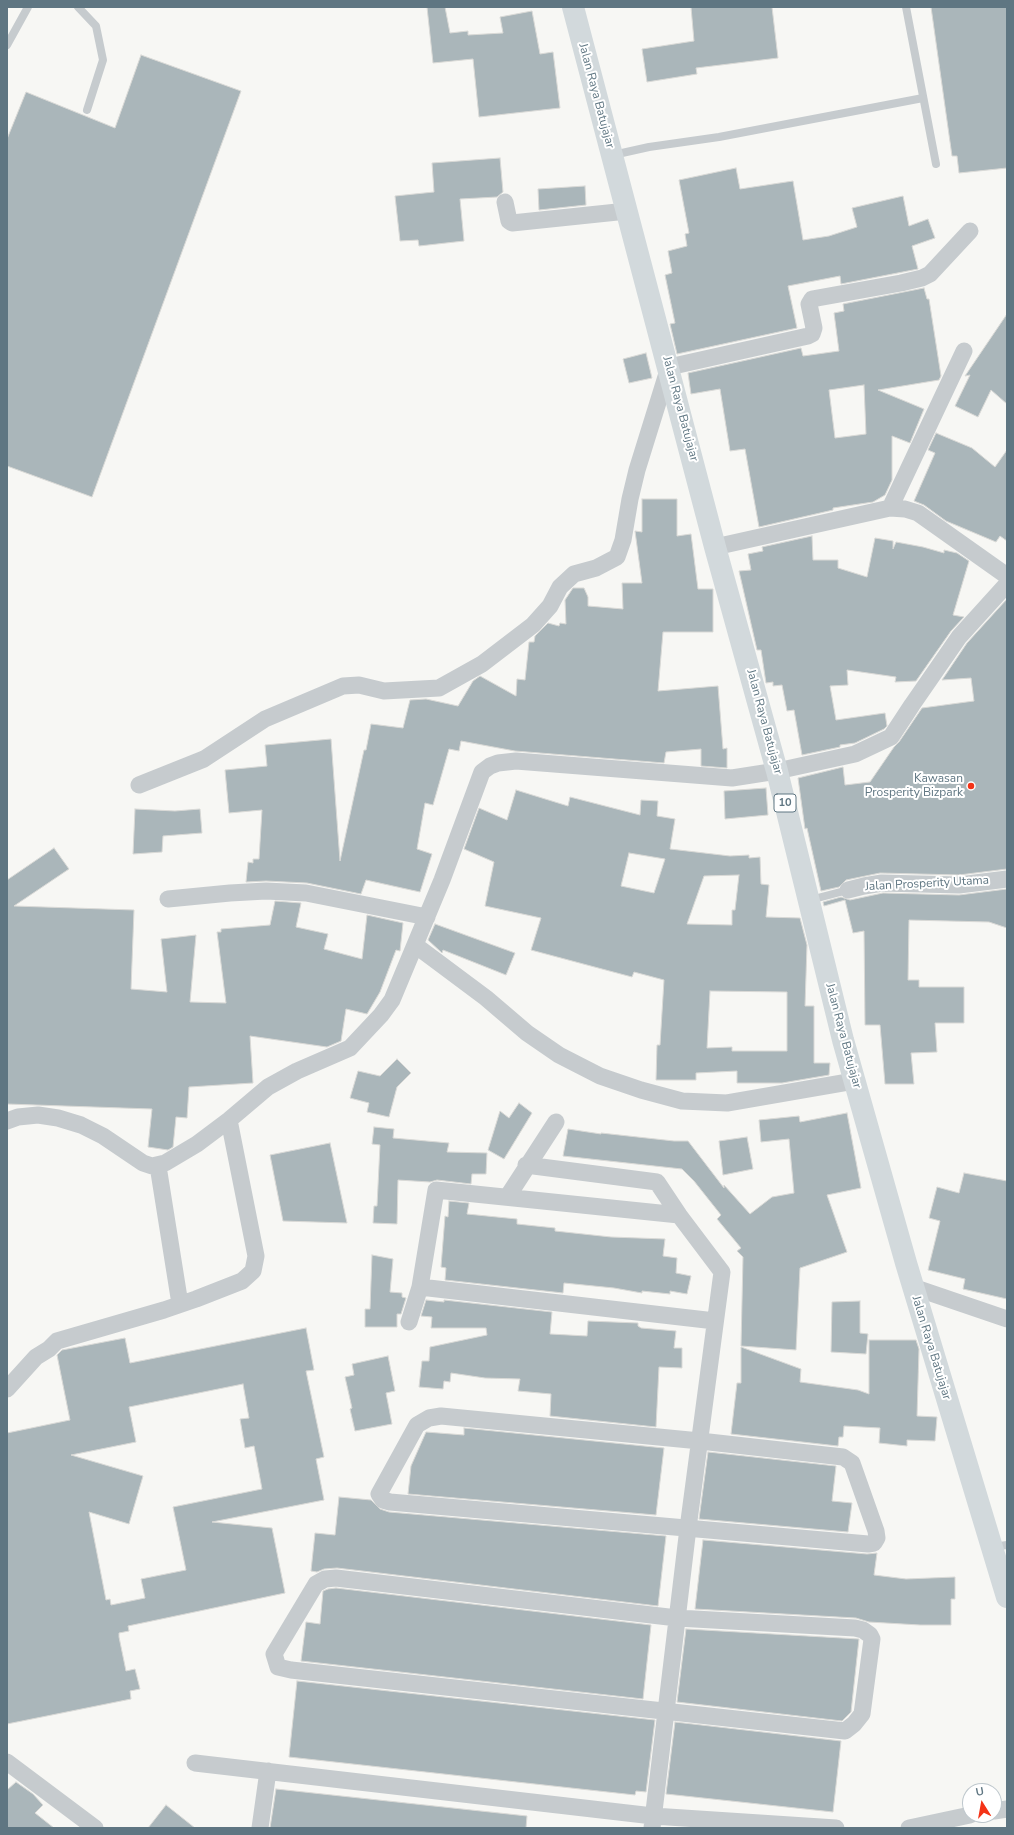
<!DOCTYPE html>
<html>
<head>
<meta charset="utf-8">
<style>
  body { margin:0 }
  #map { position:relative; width:1014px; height:1835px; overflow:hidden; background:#f7f7f4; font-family:"Nunito Sans",sans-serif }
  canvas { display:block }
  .frame { position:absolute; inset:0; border:8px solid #5f7682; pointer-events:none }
  .north { position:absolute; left:962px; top:1783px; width:40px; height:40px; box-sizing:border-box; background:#fff; border:1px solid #bfc8cd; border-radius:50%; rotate:349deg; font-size:11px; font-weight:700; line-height:16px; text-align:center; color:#5f7682 }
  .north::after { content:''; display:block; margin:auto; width:14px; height:18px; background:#f43317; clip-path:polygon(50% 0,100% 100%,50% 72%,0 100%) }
</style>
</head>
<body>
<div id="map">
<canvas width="1014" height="1835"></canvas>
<div class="frame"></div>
<div class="north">U</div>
</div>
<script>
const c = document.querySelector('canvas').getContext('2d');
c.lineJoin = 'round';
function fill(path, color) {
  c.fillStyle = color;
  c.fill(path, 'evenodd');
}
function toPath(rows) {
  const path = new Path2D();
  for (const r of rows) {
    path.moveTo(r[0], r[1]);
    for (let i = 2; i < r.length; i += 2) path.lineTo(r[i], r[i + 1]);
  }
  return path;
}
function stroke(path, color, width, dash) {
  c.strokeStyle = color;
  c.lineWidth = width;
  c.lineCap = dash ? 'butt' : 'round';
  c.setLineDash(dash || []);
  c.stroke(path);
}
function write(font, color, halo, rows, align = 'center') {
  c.font = font + ' "Nunito Sans",sans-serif';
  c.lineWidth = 4;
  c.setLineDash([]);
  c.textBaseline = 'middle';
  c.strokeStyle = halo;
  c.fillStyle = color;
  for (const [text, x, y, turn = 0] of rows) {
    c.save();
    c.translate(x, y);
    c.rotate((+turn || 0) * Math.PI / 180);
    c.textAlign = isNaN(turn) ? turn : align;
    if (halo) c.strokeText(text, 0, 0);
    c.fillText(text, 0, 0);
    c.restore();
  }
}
const building = toPath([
  [427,7,445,7,450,33,468,31,468,35,503,33,500,17,532,11,540,54,553,52,560,108,479,117,473,59,433,63,427,7],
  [691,7,772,7,778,58,696,68,697,74,647,82,642,49,694,41,691,7],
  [931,7,1007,7,1007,168,959,173,957,156,952,156,931,7],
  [141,55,241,91,92,497,7,466,7,139,26,92,115,128,141,55],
  [500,158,503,192,497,197,460,199,464,241,419,246,418,240,400,241,395,196,434,192,432,163,500,158],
  [736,168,740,189,793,181,803,240,829,236,857,227,852,208,903,196,909,226,928,219,935,238,912,246,918,269,841,284,840,276,788,286,797,328,677,354,670,324,675,323,665,275,672,273,668,251,687,246,685,234,689,233,679,180,736,168],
  [585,186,586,205,539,210,538,189,585,186],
  [924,288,927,299,929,299,941,376,939,380,878,390,924,409,910,443,892,436,892,480,885,495,873,502,833,508,833,510,759,527,745,449,730,451,720,389,691,394,688,373,801,348,803,356,839,351,834,313,844,311,843,304,924,288],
  [864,385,866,434,835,438,829,390,864,385],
  [1007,314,1007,404,991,390,978,417,955,406,970,375,965,376,1007,314],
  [646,353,652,378,629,383,623,359,646,353],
  [936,433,972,448,995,467,1007,450,1007,541,1000,536,996,542,946,521,924,505,914,501,935,453,928,450,936,433],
  [642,499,677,499,677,536,691,534,698,589,713,589,713,632,663,632,658,691,718,686,723,749,727,748,727,768,701,766,701,749,666,752,664,763,515,751,461,741,459,751,449,749,433,805,425,803,417,849,432,854,420,892,366,880,361,894,307,883,266,881,246,882,248,862,253,863,253,859,259,859,262,810,229,813,225,770,267,766,265,745,331,739,340,861,364,750,366,750,371,724,403,728,410,700,426,699,458,706,473,681,480,676,516,696,517,679,525,680,529,642,534,642,535,636,548,623,559,626,560,623,566,624,565,600,573,588,584,588,588,597,588,606,623,609,622,583,642,583,635,531,642,532,642,499],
  [812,536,813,560,838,560,838,568,867,577,875,538,893,541,893,549,896,542,923,547,944,553,944,550,957,553,969,561,953,615,964,617,951,631,916,681,895,682,896,677,847,670,848,685,830,686,836,720,885,713,887,726,884,729,855,743,840,745,840,747,802,755,794,710,787,711,782,685,773,686,773,682,766,683,761,650,757,650,739,571,751,570,748,554,763,551,762,547,812,536],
  [1007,599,1007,869,959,875,880,873,846,880,839,887,821,891,807,828,805,829,798,778,843,767,845,785,870,782,894,747,899,742,922,708,974,701,971,678,942,680,967,643,1007,599],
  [766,788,768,815,725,819,724,791,766,788],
  [516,790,568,806,570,797,640,815,641,800,658,801,657,816,675,819,670,849,730,856,749,855,749,858,760,857,761,884,769,885,766,917,800,918,807,945,805,1006,814,1006,814,1063,830,1063,829,1075,782,1083,737,1083,737,1071,696,1073,696,1080,656,1080,657,1045,660,1045,664,980,634,972,632,977,531,950,541,918,485,906,494,862,464,849,479,808,507,820,516,790],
  [629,853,665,859,654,893,621,886,629,853],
  [739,875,735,910,732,910,732,925,687,924,704,876,739,875],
  [710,991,787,992,787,1051,732,1051,732,1047,707,1048,710,991],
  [135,809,175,811,200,809,202,833,163,836,162,852,133,854,135,809],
  [54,848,69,869,14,906,134,910,131,989,167,992,161,939,196,935,190,1002,226,1003,217,932,221,932,221,929,270,925,275,901,301,903,296,927,328,934,324,949,362,959,367,915,403,923,400,951,396,950,380,992,367,1014,346,1009,341,1041,327,1047,250,1036,253,1083,189,1087,187,1118,176,1117,173,1147,168,1150,148,1147,152,1109,7,1104,7,880,54,848],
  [1007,889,1007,928,989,922,909,920,908,980,919,980,919,987,964,987,964,1023,935,1023,937,1052,911,1053,914,1084,885,1084,880,1025,865,1025,864,931,853,933,845,900,824,906,823,902,841,897,850,900,883,893,959,895,1007,889],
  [435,924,515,953,506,975,443,950,442,953,428,940,435,924],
  [397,1059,411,1073,397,1087,389,1117,367,1112,369,1103,350,1098,358,1071,380,1076,397,1059],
  [519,1103,532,1113,504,1159,488,1150,500,1111,509,1118,519,1103],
  [847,1113,861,1188,827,1195,847,1252,800,1268,796,1350,741,1346,743,1257,737,1251,741,1248,717,1219,721,1215,694,1181,682,1169,563,1156,568,1129,601,1134,601,1133,674,1141,688,1141,724,1188,724,1185,750,1214,772,1197,794,1193,789,1139,761,1142,759,1120,799,1116,800,1122,847,1113],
  [374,1127,394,1129,393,1138,449,1143,447,1152,487,1153,486,1174,472,1174,471,1184,437,1180,430,1182,398,1180,397,1224,373,1223,374,1206,377,1206,380,1145,372,1144,374,1127],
  [747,1137,753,1169,723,1175,719,1141,747,1137],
  [330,1143,347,1223,283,1221,270,1155,330,1143],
  [964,1173,1007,1181,1007,1299,963,1289,965,1279,928,1270,940,1221,929,1218,937,1187,959,1193,964,1173],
  [449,1201,469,1203,467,1214,517,1219,517,1224,555,1228,555,1231,611,1237,665,1239,663,1256,677,1258,676,1273,691,1276,687,1294,670,1291,670,1294,642,1291,642,1293,614,1288,564,1283,563,1293,445,1280,446,1268,441,1267,445,1216,448,1217,449,1201],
  [372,1255,393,1259,390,1292,402,1293,402,1297,406,1298,401,1314,397,1314,397,1327,365,1327,365,1309,370,1309,372,1255],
  [426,1300,444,1302,444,1300,552,1312,550,1334,587,1336,588,1321,638,1323,638,1326,641,1328,676,1331,674,1348,682,1348,682,1368,659,1367,656,1427,550,1416,551,1394,518,1391,520,1379,485,1378,451,1373,450,1382,444,1381,443,1389,419,1387,422,1361,429,1361,430,1347,487,1335,486,1328,431,1328,432,1317,421,1316,426,1300],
  [860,1301,860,1333,868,1334,866,1354,831,1352,832,1302,860,1301],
  [306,1328,314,1370,306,1371,324,1457,316,1459,324,1500,212,1522,272,1528,285,1593,128,1626,129,1631,119,1633,119,1637,126,1671,135,1669,140,1689,130,1691,131,1699,7,1724,7,1433,70,1420,57,1355,62,1350,125,1338,130,1363,306,1328],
  [243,1384,249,1418,240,1419,245,1448,254,1446,262,1489,173,1507,186,1570,141,1579,145,1598,111,1605,110,1599,106,1600,89,1512,129,1524,143,1476,71,1455,136,1442,129,1407,243,1384],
  [869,1340,916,1340,919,1349,917,1416,937,1417,935,1441,907,1440,907,1446,879,1443,880,1428,844,1426,843,1437,839,1437,838,1446,731,1434,737,1383,741,1383,741,1347,801,1369,800,1382,858,1390,869,1394,869,1340],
  [388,1356,395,1391,386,1393,392,1424,355,1431,350,1409,352,1408,345,1377,354,1375,352,1364,388,1356],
  [464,1428,664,1448,656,1515,408,1494,411,1466,426,1432,464,1435,464,1428],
  [708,1452,836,1466,832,1501,852,1503,848,1532,699,1519,708,1452],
  [339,1497,371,1500,380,1509,389,1512,666,1536,658,1606,337,1568,324,1569,317,1572,311,1571,315,1533,335,1535,339,1497],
  [703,1540,867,1554,877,1553,874,1575,906,1579,955,1577,955,1599,951,1599,951,1625,920,1625,869,1622,856,1618,695,1609,703,1540],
  [336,1588,651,1625,643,1699,301,1661,306,1622,320,1624,323,1591,328,1589,336,1588],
  [686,1629,859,1639,851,1712,842,1721,677,1702,686,1629],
  [297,1681,655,1720,646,1792,636,1791,635,1795,289,1757,297,1681],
  [675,1722,841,1741,833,1812,666,1794,675,1722],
  [16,1782,33,1794,43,1805,35,1813,54,1828,7,1828,7,1790,16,1782],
  [276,1789,527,1816,526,1828,270,1828,276,1789],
  [166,1805,195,1828,148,1828,166,1805]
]);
fill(building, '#aab6ba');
stroke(building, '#d9d9d6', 1);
stroke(toPath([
  [78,7,96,26,103,60,87,110],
  [906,7,936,164],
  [7,45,28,7],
  [613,155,649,147,719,137,923,98],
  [810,900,848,890],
  [992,1547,1007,1545]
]), '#c6cbce', 8);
stroke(toPath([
  [505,202,509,221,512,223,627,211],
  [890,508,964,351],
  [715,547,890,508,905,509,918,513,1007,576],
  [139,785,204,759,265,719,343,686,359,685,384,691,439,688,482,664,533,625,550,606,560,587,574,574,596,568,617,557,623,540,630,499,637,470,669,367,808,336,812,334,814,328,809,304,812,299,901,283,922,278,930,274,970,231],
  [848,890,864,886,882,883,959,885,1007,879],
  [168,899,230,893,266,891,306,893,427,917],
  [415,945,486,998,527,1033,559,1055,600,1076,641,1090,682,1101,727,1103,854,1081],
  [7,1121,18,1117,38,1115,58,1118,81,1125,103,1136,143,1163,152,1166,165,1163,197,1144,229,1120,268,1087,297,1071,350,1048,381,1015,392,1000,442,880,482,772,490,766,498,763,516,761,732,778,777,771,855,754,891,737,912,705,959,637,1007,584],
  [526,1165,657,1182,679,1215,722,1272,688,1528,652,1828],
  [158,1166,180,1304],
  [508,1196,556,1122],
  [420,1287,715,1321],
  [913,1287,1007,1319],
  [409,1322,420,1287,436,1190,679,1215],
  [7,1389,36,1357,49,1349,57,1341,164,1310,196,1299,242,1281,253,1271,256,1256,229,1120],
  [441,1416,700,1441,843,1457,852,1463,876,1531,877,1538,874,1543,868,1544,390,1502,383,1500,379,1494,417,1425,429,1418,441,1416],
  [336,1578,677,1618,855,1628,863,1630,870,1635,872,1639,862,1714,854,1724,845,1731,291,1670,278,1667,274,1654,316,1584,325,1579,336,1578],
  [7,1762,95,1828],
  [195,1763,653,1816,836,1828],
  [994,1811,1007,1809],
  [260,1828,268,1771],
  [909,1828,970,1815]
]), '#c6cbce', 17);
stroke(toPath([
  [573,7,715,547,777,771,843,1040,906,1263,1007,1597]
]), '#d2d9dc', 22);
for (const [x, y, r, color] of [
  [971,786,4,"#f43317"]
]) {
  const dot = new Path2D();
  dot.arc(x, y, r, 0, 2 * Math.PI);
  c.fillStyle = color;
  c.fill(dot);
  stroke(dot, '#fff', 1.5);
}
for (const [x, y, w] of [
  [785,803,22]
]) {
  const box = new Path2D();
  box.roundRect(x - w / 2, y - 9, w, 18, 3);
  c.fillStyle = '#fff';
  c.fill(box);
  stroke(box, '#5f7682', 1);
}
write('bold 11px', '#5f7682', null, [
  ["10",785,803]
]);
write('12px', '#5f7682', '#fff', [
  ["Jalan Raya Batujajar",596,96,75],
  ["Jalan Raya Batujajar",680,409,75],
  ["Jalan Raya Batujajar",764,722,75],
  ["Jalan Prosperity Utama",927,884,-3],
  ["Jalan Raya Batujajar",843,1036,75],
  ["Jalan Raya Batujajar",931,1348,73]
]);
write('12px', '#5f7682', '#fff', [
  ["Kawasan",963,779],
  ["Prosperity Bizpark",963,793]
], 'right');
</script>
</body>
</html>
